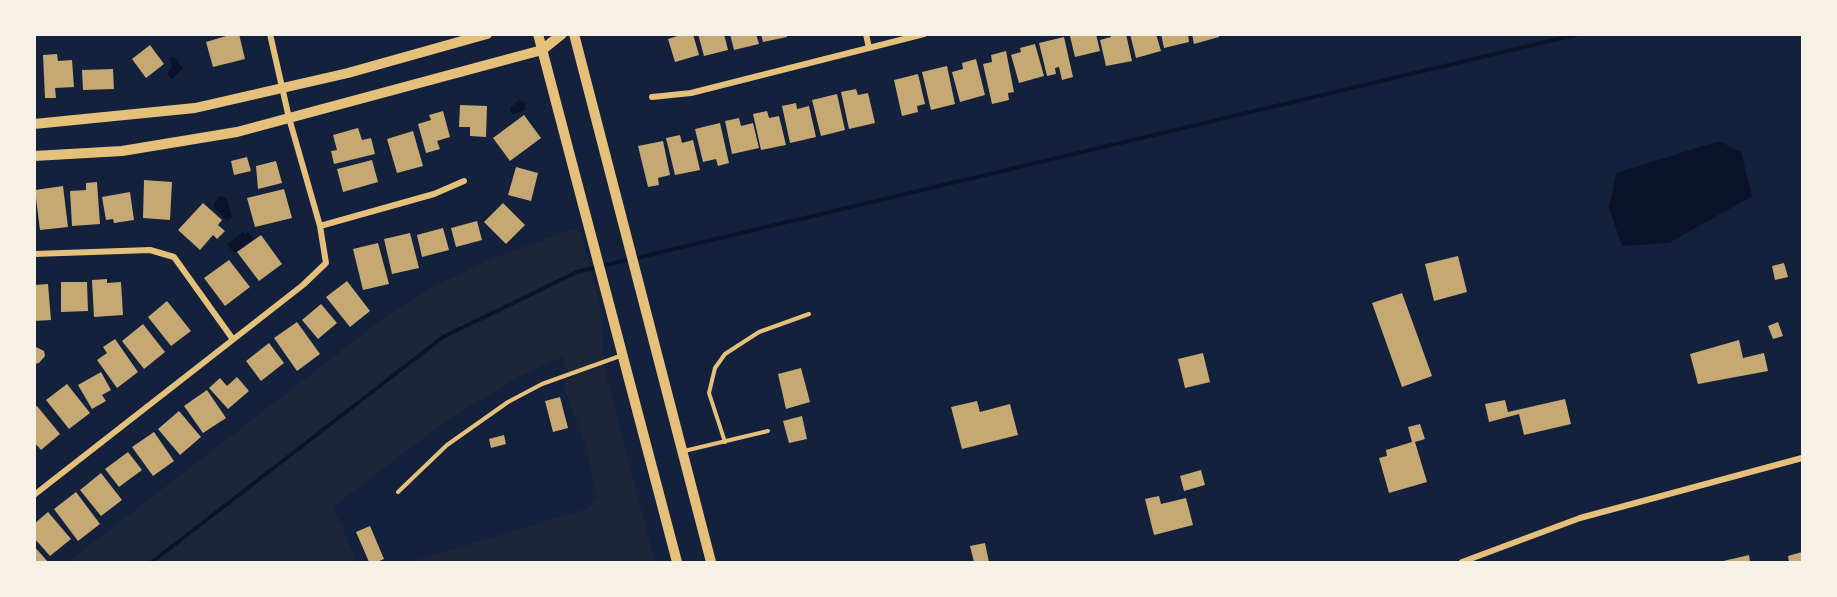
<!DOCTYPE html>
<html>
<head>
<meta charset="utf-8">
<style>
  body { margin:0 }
  #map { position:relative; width:1837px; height:597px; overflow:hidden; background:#14213d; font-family:"Fira Sans",sans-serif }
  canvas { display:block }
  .frame { position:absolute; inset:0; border:36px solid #f6f1e7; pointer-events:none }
</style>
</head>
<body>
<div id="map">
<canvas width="1837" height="597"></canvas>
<div class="frame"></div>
</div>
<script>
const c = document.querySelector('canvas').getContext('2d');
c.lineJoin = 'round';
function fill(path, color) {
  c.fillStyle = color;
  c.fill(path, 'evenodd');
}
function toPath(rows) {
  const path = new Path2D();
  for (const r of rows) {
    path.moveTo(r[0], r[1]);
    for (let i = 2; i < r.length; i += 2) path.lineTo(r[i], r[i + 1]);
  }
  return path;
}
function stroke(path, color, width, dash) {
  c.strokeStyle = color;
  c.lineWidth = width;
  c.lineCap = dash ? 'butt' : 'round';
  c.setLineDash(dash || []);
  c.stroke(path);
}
fill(toPath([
  [579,227,600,306,605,371,655,562,410,562,586,509,597,499,586,445,563,385,569,379,562,357,522,375,447,420,333,507,357,562,68,562,385,317,433,287,491,259]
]), '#1d2539');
fill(toPath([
  [174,57,183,68,172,79,167,74,172,67,170,59],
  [519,100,525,102,525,110,512,115,510,108],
  [1719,141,1741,152,1752,196,1669,243,1622,246,1609,208,1616,173],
  [223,196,227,199,232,217,227,221,213,206,218,197],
  [243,232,245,234,248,232,253,239,234,253,227,244]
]), '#0b132b');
stroke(toPath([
  [152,562,443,337,577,272,1579,34]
]), '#0b132b', 4);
fill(toPath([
  [233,34,239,34,245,59,213,67,206,42],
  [684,34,693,34,699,55,675,62,668,39],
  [698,34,724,34,728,50,704,56],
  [730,34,756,34,759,44,734,50],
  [761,34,786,34,787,37,763,42],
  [1078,34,1096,34,1100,51,1075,57,1070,36],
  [1110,34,1126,34,1132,61,1106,66,1100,40,1111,37],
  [1130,34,1156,34,1161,51,1136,58],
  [1161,34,1188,34,1189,42,1164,48],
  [1192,34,1218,34,1219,37,1194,44],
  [1064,37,1073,77,1062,80,1059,67,1055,68,1056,74,1047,76,1039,43],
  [1035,44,1044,76,1019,83,1011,55,1021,52,1020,48],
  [150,45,164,64,146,78,132,59],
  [1006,51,1014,92,1008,93,1009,100,992,104,983,64,992,62,991,55],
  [57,54,58,61,72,60,74,87,55,88,56,98,45,98,43,55],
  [976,59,985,95,960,102,952,72,963,69,962,63],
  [947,66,955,104,931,110,922,72],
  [113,69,114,89,83,90,82,70],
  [918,74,925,104,917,106,918,112,902,116,894,80],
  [856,89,858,95,868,93,875,123,849,129,841,92],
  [837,94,845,130,821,136,812,100],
  [796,103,797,109,809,106,816,137,790,143,782,106],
  [460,105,487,106,486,137,470,136,470,127,459,127],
  [443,111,450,137,437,141,440,149,426,153,418,124,431,120,429,115],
  [767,111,769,118,779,116,786,145,761,150,753,114],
  [524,115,541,138,510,161,493,138],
  [739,118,741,126,753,123,759,148,732,154,725,121],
  [720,123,729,163,718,166,716,159,703,162,695,129],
  [358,128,362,140,371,138,375,154,334,164,331,151,337,150,333,135],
  [413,131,423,166,397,173,387,139],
  [680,135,682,143,693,140,700,170,675,175,666,138],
  [663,141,670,175,658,178,659,185,648,187,638,146],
  [247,157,251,171,234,175,231,161],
  [372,160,378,182,343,192,337,169],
  [276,161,282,183,258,189,256,166],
  [516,167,538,173,531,201,508,195],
  [144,180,172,182,170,220,143,218],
  [97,182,100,224,72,226,70,191,86,190,86,183],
  [63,186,68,227,40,230,35,190],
  [284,189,292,218,255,227,247,198],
  [130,192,134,220,114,223,113,219,106,220,102,197],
  [203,203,222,220,218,225,225,231,217,239,213,235,200,250,178,230],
  [503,203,525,225,506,244,484,222],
  [477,221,482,240,456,247,451,228],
  [443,228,449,250,422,257,417,235],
  [410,233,419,268,392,274,384,239],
  [261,235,282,264,259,281,237,252],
  [378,243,389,284,363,290,353,249],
  [1458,256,1467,292,1434,301,1425,264],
  [229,260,250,287,225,306,204,278],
  [1784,263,1788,277,1775,280,1772,266],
  [107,279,107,283,121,282,123,315,94,317,92,280],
  [347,281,370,311,350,327,326,297],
  [61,282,87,282,88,311,61,312],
  [48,284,51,320,34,321,34,285],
  [1402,293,1432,376,1402,387,1372,303],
  [167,301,191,331,171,346,148,317],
  [321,304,337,323,318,339,302,320],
  [297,322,320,354,297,371,274,338],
  [1778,322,1783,336,1773,339,1768,326],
  [143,324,165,352,144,369,122,341],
  [115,339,138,372,117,388,97,360,107,353,103,347],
  [1739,340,1743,358,1764,353,1768,371,1698,384,1690,354],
  [269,343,284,363,261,381,246,361],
  [34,346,44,351,45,356,39,363,34,364],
  [1203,353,1210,382,1185,388,1178,359],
  [801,368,810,402,786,409,778,374],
  [101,372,111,390,102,395,106,401,92,409,78,385],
  [237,377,249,391,228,409,209,388,220,378,227,386],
  [67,384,90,413,69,429,46,400],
  [207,390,226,418,203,433,184,406],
  [560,397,568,428,553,432,545,401],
  [1565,399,1571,424,1524,435,1519,414,1489,422,1485,404,1505,400,1508,412],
  [977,401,980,412,1010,404,1018,435,962,449,951,407],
  [37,406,60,434,41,450,34,442,34,408],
  [179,411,201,437,180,455,158,429],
  [802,416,807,439,789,443,783,421],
  [1420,424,1425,439,1415,442,1427,482,1389,493,1379,458,1387,456,1386,450,1412,442,1408,427],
  [154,432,174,461,153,476,132,447],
  [504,435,506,444,491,448,489,439],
  [128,452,142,470,119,487,105,469],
  [1201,470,1205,485,1184,491,1180,476],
  [101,473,122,500,101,516,80,490],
  [76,492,100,524,78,541,54,509],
  [1159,496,1161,504,1186,498,1193,525,1154,535,1145,499],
  [48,512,71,539,50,556,34,538,34,524],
  [370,526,384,559,377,562,369,562,356,532],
  [985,543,989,562,974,562,970,546],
  [34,546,48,562,34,562],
  [1802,552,1802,562,1789,562,1788,556],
  [1749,555,1750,562,1719,562]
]), '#c6a872');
stroke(toPath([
  [725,442,709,393,715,368,725,354,759,332,809,314],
  [684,451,768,431],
  [398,492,447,445,508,402,542,384,620,356]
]), '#e5c07b', 4);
stroke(toPath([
  [866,34,869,48],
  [652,97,691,93,924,34],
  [320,226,434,194,464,181],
  [34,254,150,250,174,257,232,338],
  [34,495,303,285,326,263,320,226,289,118,270,34],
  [1462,562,1580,518,1802,458]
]), '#e5c07b', 6);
stroke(toPath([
  [538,34,677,562],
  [574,34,711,562],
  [34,124,195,108,348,73,487,34],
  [34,156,122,151,237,132,542,50,562,34]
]), '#e5c07b', 10);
</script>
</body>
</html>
